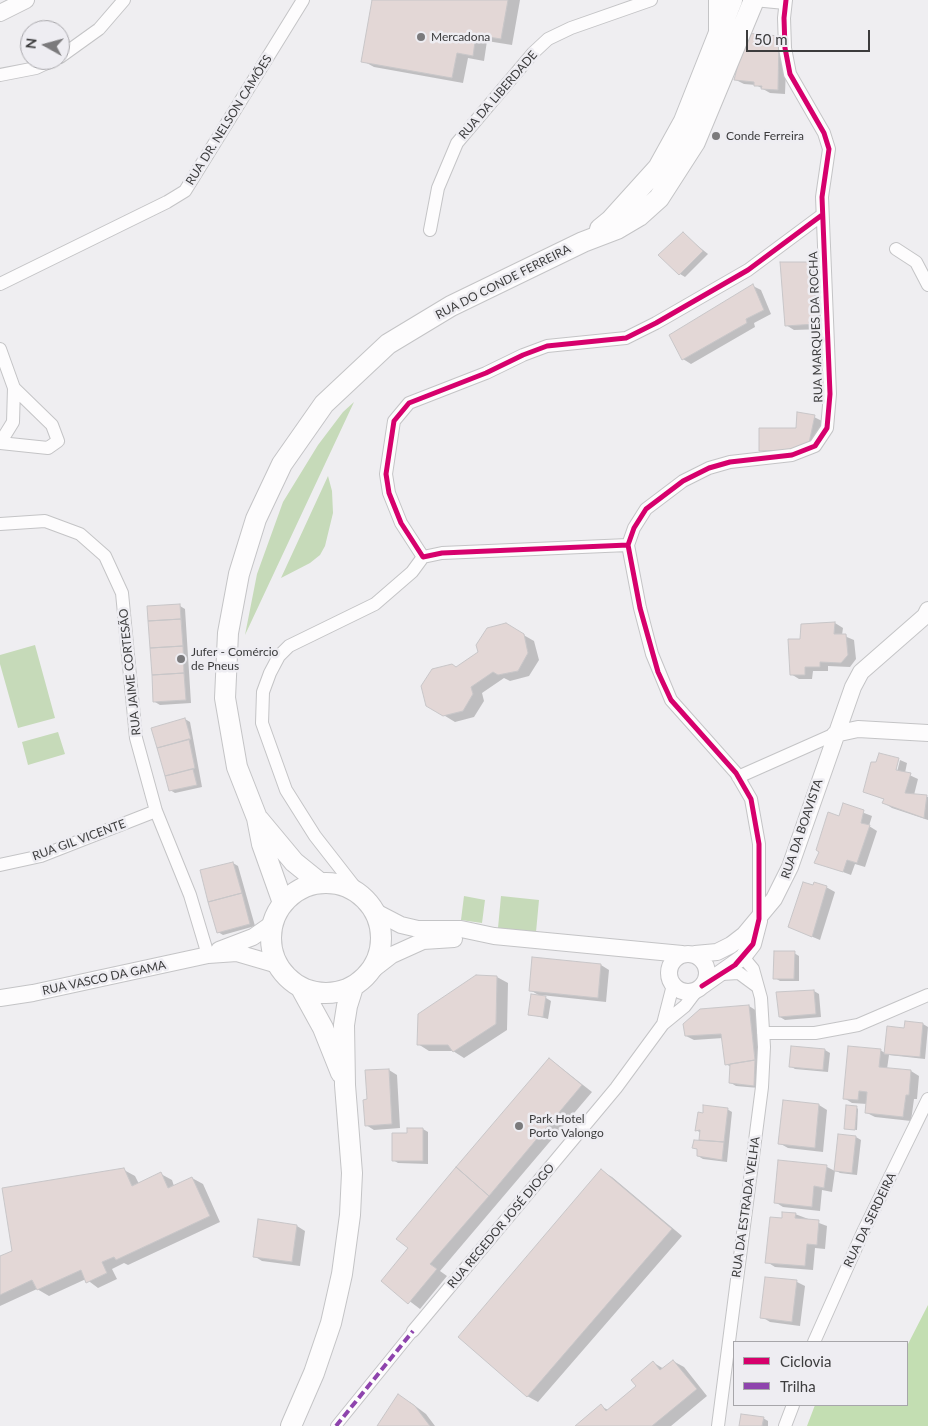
<!DOCTYPE html>
<html>
<head>
<meta charset="utf-8">
<style>
  body { margin:0 }
  #map { position:relative; width:928px; height:1426px; overflow:hidden; background:#efeef1; font-family:Lato,sans-serif }
  canvas { display:block }
  .legend { position:absolute; left:733px; top:1341px; width:175px; height:65px; box-sizing:border-box; background:#eeedf2; border:1px solid #a7a6aa; margin:0; padding:6px 9px; list-style:none; font-size:15px; color:#3c3c3d }
  .legend li { display:flex; align-items:center; gap:10px; height:25px }
  .legend b { width:25px; border:1px solid #a7a6aa }
  .north { position:absolute; left:20px; top:20px; width:50px; height:50px; box-sizing:border-box; background:#eeedf2; border:1px solid #a7a6aa; border-radius:50%; rotate:277deg; font-size:14px; font-weight:700; line-height:20px; text-align:center; color:#3c3c3d }
  .north::after { content:''; display:block; margin:auto; width:18px; height:22px; background:#7b7a7c; clip-path:polygon(50% 0,100% 100%,50% 72%,0 100%) }
  .scale { position:absolute; left:746px; top:30px; width:124px; height:22px; box-sizing:border-box; border:2px solid #3c3c3d; border-top:0; padding-left:6px; font-size:15px; line-height:18px; white-space:nowrap; color:#3c3c3d; -webkit-text-stroke:4px #eeedf2; paint-order:stroke }
</style>
</head>
<body>
<div id="map">
<canvas width="928" height="1426"></canvas>
<ul class="legend">
<li><b style="height:6px;background:#d6006c"></b>Ciclovia</li>
<li><b style="height:6px;background:#8e44ad"></b>Trilha</li>
</ul>
<div class="north">N</div>
<div class="scale">50 m</div>
</div>
<script>
const c = document.querySelector('canvas').getContext('2d');
c.lineJoin = 'round';
function fill(path, color) {
  c.fillStyle = color;
  c.fill(path, 'evenodd');
}
function toPath(rows) {
  const path = new Path2D();
  for (const r of rows) {
    if (r.length === 3) {
      path.moveTo(r[0] + r[2], r[1]);
      path.arc(r[0], r[1], r[2], 0, 2 * Math.PI);
      continue;
    }
    path.moveTo(r[0], r[1]);
    for (let i = 2; i < r.length; i += 2) path.lineTo(r[i], r[i + 1]);
  }
  return path;
}
function stroke(path, color, width, dash) {
  c.strokeStyle = color;
  c.lineWidth = width;
  c.lineCap = dash ? 'butt' : 'round';
  c.setLineDash(dash || []);
  c.stroke(path);
}
function write(font, color, halo, rows, align = 'center') {
  c.font = font + ' Lato,sans-serif';
  c.lineWidth = 5;
  c.setLineDash([]);
  c.textBaseline = 'middle';
  c.strokeStyle = halo;
  c.fillStyle = color;
  for (const [text, x, y, turn = 0] of rows) {
    c.save();
    c.translate(x, y);
    c.rotate((+turn || 0) * Math.PI / 180);
    c.textAlign = isNaN(turn) ? turn : align;
    if (halo) c.strokeText(text, 0, 0);
    c.fillText(text, 0, 0);
    c.restore();
  }
}
fill(toPath([
  [354,402,245,635,257,574,283,502,318,445,343,412],
  [328,476,332,491,333,513,325,546,320,555,310,563,281,578],
  [35,645,55,718,18,728,0,664,0,655],
  [58,732,65,754,28,765,22,742],
  [464,896,485,900,482,923,461,920],
  [501,896,539,900,536,932,498,928]
]), '#c6dab9');
fill(toPath([
  [928,1305,928,1426,807,1426,815,1405,907,1405,907,1346]
]), '#c3deb2');
fill(toPath([
  [374,0,520,0,512,45,487,41,484,61,468,58,463,83,374,67,363,61],
  [787,42,785,94,770,93,756,85,744,84,736,80],
  [683,234,708,254,685,277,680,274],
  [812,263,820,268,823,329,794,330,786,325],
  [753,286,761,290,771,314,754,323,755,327,691,364,683,359],
  [814,417,822,421,814,453,769,455,760,450],
  [180,606,185,609,191,703,160,705,155,702],
  [835,623,843,628,842,635,854,640,856,659,850,667,828,666,828,671,813,671,812,679,799,679,791,674,801,640],
  [506,625,534,641,539,660,529,676,510,681,504,678,482,693,484,701,474,717,455,722,427,705,456,668,479,652],
  [185,719,190,722,202,787,175,793,170,790,153,729],
  [880,754,899,759,898,759,894,776,896,776,900,760,907,763,905,773,918,779,914,795,928,797,928,820,892,808,884,803,885,800,864,791],
  [843,805,872,816,869,826,877,831,865,867,855,864,851,875,816,862,840,817],
  [233,863,238,866,255,926,223,935,218,932],
  [813,887,826,887,835,892,820,940,789,927],
  [794,953,799,956,799,981,780,981,775,978],
  [533,959,601,965,609,970,606,1002,541,995,551,1001,548,1019,529,1014,542,997,530,990],
  [497,977,508,983,507,1030,464,1058,453,1051,429,1051,418,1044],
  [814,991,819,994,821,1017,785,1020,780,1017],
  [749,1006,757,1011,759,1088,736,1086,731,1083,731,1067,726,1064,723,1038,694,1040,686,1036],
  [923,1024,928,1027,925,1059,889,1055,887,1069,911,1071,919,1076,917,1099,914,1099,911,1121,875,1117,867,1113,867,1104,852,1103,844,1098,880,1050,885,1053,906,1029],
  [792,1047,825,1050,830,1053,828,1072,795,1069,790,1066],
  [550,1059,592,1092,440,1271,447,1276,420,1309,383,1281],
  [389,1070,397,1075,400,1128,374,1130,366,1125,368,1101],
  [784,1101,819,1105,827,1110,823,1152,788,1148,779,1143],
  [856,1107,858,1109,857,1130,848,1129,846,1128],
  [727,1109,732,1112,727,1162,703,1159,698,1156,698,1150,694,1147,700,1141,701,1133,696,1130,704,1114],
  [423,1129,428,1132,428,1164,398,1163,393,1160,409,1134],
  [856,1137,861,1140,857,1175,840,1173,835,1170],
  [827,1167,835,1171,832,1192,822,1190,820,1211,783,1207,775,1202],
  [124,1170,135,1176,139,1184,161,1174,172,1180,174,1186,192,1178,203,1184,220,1222,128,1265,124,1263,112,1269,117,1279,98,1288,86,1279,49,1296,37,1289,0,1306,0,1258,13,1252],
  [601,1171,612,1177,682,1236,538,1402,527,1396],
  [795,1214,827,1226,825,1249,815,1248,813,1270,775,1267,767,1262,783,1220],
  [297,1226,305,1231,300,1266,262,1261,254,1256],
  [767,1278,797,1282,805,1286,800,1326,770,1322,762,1317],
  [673,1361,684,1367,707,1396,671,1426,577,1426,601,1406,608,1410,638,1386,654,1363,664,1369],
  [410,1402,426,1414,435,1426,379,1426],
  [763,1418,768,1421,768,1426,740,1426]
]), '#0003');
const building = toPath([
  [372,0,508,0,501,39,476,35,473,56,457,53,452,78,361,62,372,0],
  [746,33,779,36,778,90,761,89,762,86,754,86,754,82,734,80,746,33],
  [683,232,703,251,679,275,658,255,683,232],
  [780,262,813,262,816,324,785,326,780,262],
  [753,284,764,310,746,319,747,323,682,360,669,335,753,284],
  [797,412,815,415,809,443,802,450,759,451,759,428,796,428,797,412],
  [180,604,181,619,148,621,147,606,180,604],
  [181,619,183,646,150,648,148,621,181,619],
  [835,622,834,634,846,634,848,655,841,663,820,662,820,667,805,667,805,675,790,675,788,639,800,639,801,624,835,622],
  [506,623,524,634,528,653,518,671,498,675,493,672,471,687,473,694,463,711,443,716,426,706,421,686,432,669,452,664,456,667,478,652,476,645,487,628,506,623],
  [183,646,184,673,152,675,150,648,183,646],
  [184,673,186,700,153,702,152,675,184,673],
  [185,718,191,739,157,748,151,728,185,718],
  [189,739,195,768,165,776,157,748,189,739],
  [879,753,899,758,896,770,911,773,905,793,927,795,924,818,882,803,884,799,863,792,871,762,876,762,879,753],
  [193,769,197,785,169,791,165,776,193,769],
  [843,803,864,810,861,823,870,825,857,863,847,860,843,872,814,863,819,852,816,850,828,812,839,816,843,803],
  [233,862,242,893,208,902,200,870,233,862],
  [803,882,813,885,814,882,827,886,812,937,788,927,803,882],
  [242,893,250,924,217,933,208,902,242,893],
  [774,951,795,951,794,979,773,979,774,951],
  [532,957,601,964,598,998,529,991,532,957],
  [476,975,497,976,496,1024,453,1052,448,1045,417,1045,418,1014,476,975],
  [814,990,816,1014,779,1017,776,992,814,990],
  [531,994,546,996,543,1017,528,1015,531,994],
  [749,1005,755,1060,725,1065,721,1034,685,1036,683,1024,700,1009,749,1005],
  [905,1021,923,1023,920,1057,884,1054,887,1026,904,1028,905,1021],
  [791,1046,825,1049,823,1070,789,1067,791,1046],
  [848,1046,881,1049,879,1067,911,1070,909,1095,906,1095,903,1117,865,1113,867,1092,859,1091,858,1100,843,1099,848,1046],
  [549,1058,582,1085,489,1196,456,1167,549,1058],
  [755,1060,754,1086,729,1083,730,1064,755,1060],
  [389,1069,392,1124,365,1126,363,1100,367,1099,365,1070,389,1069],
  [783,1100,819,1104,815,1148,778,1144,783,1100],
  [703,1105,728,1108,724,1142,699,1140,700,1130,695,1131,698,1112,703,1113,703,1105],
  [846,1105,857,1106,855,1130,844,1129,846,1105],
  [407,1128,423,1128,423,1161,392,1161,392,1133,407,1133,407,1128],
  [838,1134,856,1136,852,1173,834,1171,838,1134],
  [694,1140,724,1142,722,1160,697,1156,697,1149,692,1148,694,1140],
  [778,1160,827,1165,824,1188,814,1186,812,1207,774,1203,778,1160],
  [456,1167,489,1196,430,1264,437,1269,408,1304,381,1281,408,1248,396,1239,456,1167],
  [124,1168,132,1186,161,1172,168,1188,192,1177,210,1216,116,1260,114,1257,102,1262,107,1273,86,1283,81,1270,37,1290,32,1280,0,1295,0,1256,12,1251,2,1188,124,1168],
  [601,1169,672,1229,527,1397,458,1337,601,1169],
  [782,1212,796,1213,795,1218,819,1220,817,1245,807,1244,805,1266,765,1263,770,1217,782,1218,782,1212],
  [258,1219,297,1225,292,1262,253,1257,258,1219],
  [765,1277,797,1280,792,1322,760,1318,765,1277],
  [673,1360,697,1389,652,1426,575,1426,601,1404,606,1411,636,1386,631,1380,653,1361,660,1370,673,1360],
  [398,1394,415,1406,430,1426,377,1426,398,1394],
  [741,1414,764,1417,762,1426,739,1426,741,1414]
]);
fill(building, '#e3d7d6');
stroke(building, '#c8c6c8', 1);
const pedestrian = toPath([
  [336,1426,413,1331]
]);
const minor = toPath([
  [754,0,785,3],
  [60,57,99,29,124,0],
  [0,75,36,68,53,60],
  [430,230,438,188,457,143,533,53,548,39,571,28,651,0],
  [896,249,916,262,928,285],
  [0,284,167,202,185,191,303,0],
  [0,349,14,388,13,422,0,443],
  [0,443,48,448,58,441,52,425,14,388],
  [0,524,45,521,80,534,105,556,122,593,136,738,156,811,190,895,208,955],
  [628,545,442,553,423,557,401,523,389,493,386,474,394,421,409,403,486,373,523,355,547,346,626,338,656,323,748,270,822,215],
  [738,777,835,734],
  [0,865,41,856,156,811],
  [361,895,315,836,286,790,262,723,263,692,270,673,279,656,289,646,375,604,412,572,423,557],
  [759,919,759,844,751,799,736,773,671,700,652,654,640,608,628,545,634,528,646,509,683,481,709,468,730,462,792,455,815,446,827,428,830,394,822,197,829,149,824,133,790,74,785,48,784,18,786,0],
  [721,974,739,973,758,987],
  [663,1024,673,985],
  [763,1033,815,1033,858,1025,928,995],
  [413,1331,616,1088,663,1024,685,1006,697,990],
  [814,1342,863,1232,928,1099],
  [718,1426,762,1087,764,1047,761,998,753,969,743,957],
  [785,1426,793,1405]
]);
const tertiary = toPath([
  [717,0,717,30],
  [0,13,26,0],
  [835,734,858,729,928,733],
  [374,911,401,925,418,929,461,929,494,936,682,954],
  [219,950,253,937,273,923],
  [688,973,19],
  [695,954,717,952,731,945,744,935,774,899,790,867,853,687,861,672,925,616,928,610],
  [370,972,392,955,423,941,454,939],
  [702,986,743,957,753,944,759,921],
  [0,998,33,993,208,955,237,953,278,965]
]);
const primary = toPath([
  [600,229,611,220,658,168,684,121,732,0],
  [259,820,294,862,320,883],
  [326,938,55],
  [283,903,262,844,257,818,237,767,225,698,228,633,239,574,256,519,282,464,324,404,388,344,451,306,583,242,617,229,639,216,659,198,695,142,754,0],
  [301,988,323,1028,341,1073],
  [291,1426,314,1373,331,1323,342,1274,350,1215,352,1173,345,1085,344,1025,347,1006,353,987]
]);
stroke(pedestrian, '#c4c4c6', 12);
stroke(minor, '#c4c4c6', 14);
stroke(tertiary, '#c4c4c6', 18);
stroke(primary, '#c4c4c6', 22);
stroke(pedestrian, '#fdfcfd', 10);
stroke(minor, '#fdfcfd', 12);
stroke(tertiary, '#fdfcfd', 16);
stroke(primary, '#fdfcfd', 20);
stroke(toPath([
  [336,1426,413,1331]
]), '#8e44ad', 4, [8, 4]);
stroke(toPath([
  [628,545,442,553,423,557,401,523,389,493,386,474,394,421,409,403,486,373,523,355,547,346,626,338,656,323,748,270,822,215],
  [702,986,735,965,753,944,759,919,759,844,751,799,736,773,671,700,658,672,640,608,628,545,634,528,646,509,683,481,709,468,730,462,792,455,815,446,827,428,830,394,822,197,829,149,824,133,790,74,785,48,784,18,786,0]
]), '#d6006c', 5);
for (const [x, y, r, color] of [
  [421,37,5,"#7b7a7c"],
  [716,136,5,"#7b7a7c"],
  [181,659,5,"#7b7a7c"],
  [519,1126,5,"#7b7a7c"]
]) {
  const dot = new Path2D();
  dot.arc(x, y, r, 0, 2 * Math.PI);
  c.fillStyle = color;
  c.fill(dot);
  stroke(dot, '#eeedf2', 2);
}
write('12px', '#3c3c3d', '#eeedf2', [
  ["Mercadona",431,37],
  ["Conde Ferreira",726,136],
  ["Jufer - Comércio",191,652],
  ["de Pneus",191,666],
  ["Park Hotel",529,1119],
  ["Porto Valongo",529,1133]
], 'left');
write('12px', '#3c3c3d', '#eeedf2', [
  ["RUA DA LIBERDADE",498,95,-49],
  ["RUA DR. NELSON CAMÕES",229,120,-58],
  ["RUA DO CONDE FERREIRA",503,282,-27],
  ["RUA MARQUES DA ROCHA",816,327,-92],
  ["RUA JAIME CORTESÃO",130,672,-96],
  ["RUA DA BOAVISTA",802,829,-71],
  ["RUA GIL VICENTE",79,840,-20],
  ["RUA VASCO DA GAMA",104,978,-12],
  ["RUA DA ESTRADA VELHA",746,1207,-82],
  ["RUA DA SERDEIRA",870,1220,-64],
  ["RUA REGEDOR JOSÉ DIOGO",501,1226,-50]
]);
</script>
</body>
</html>
